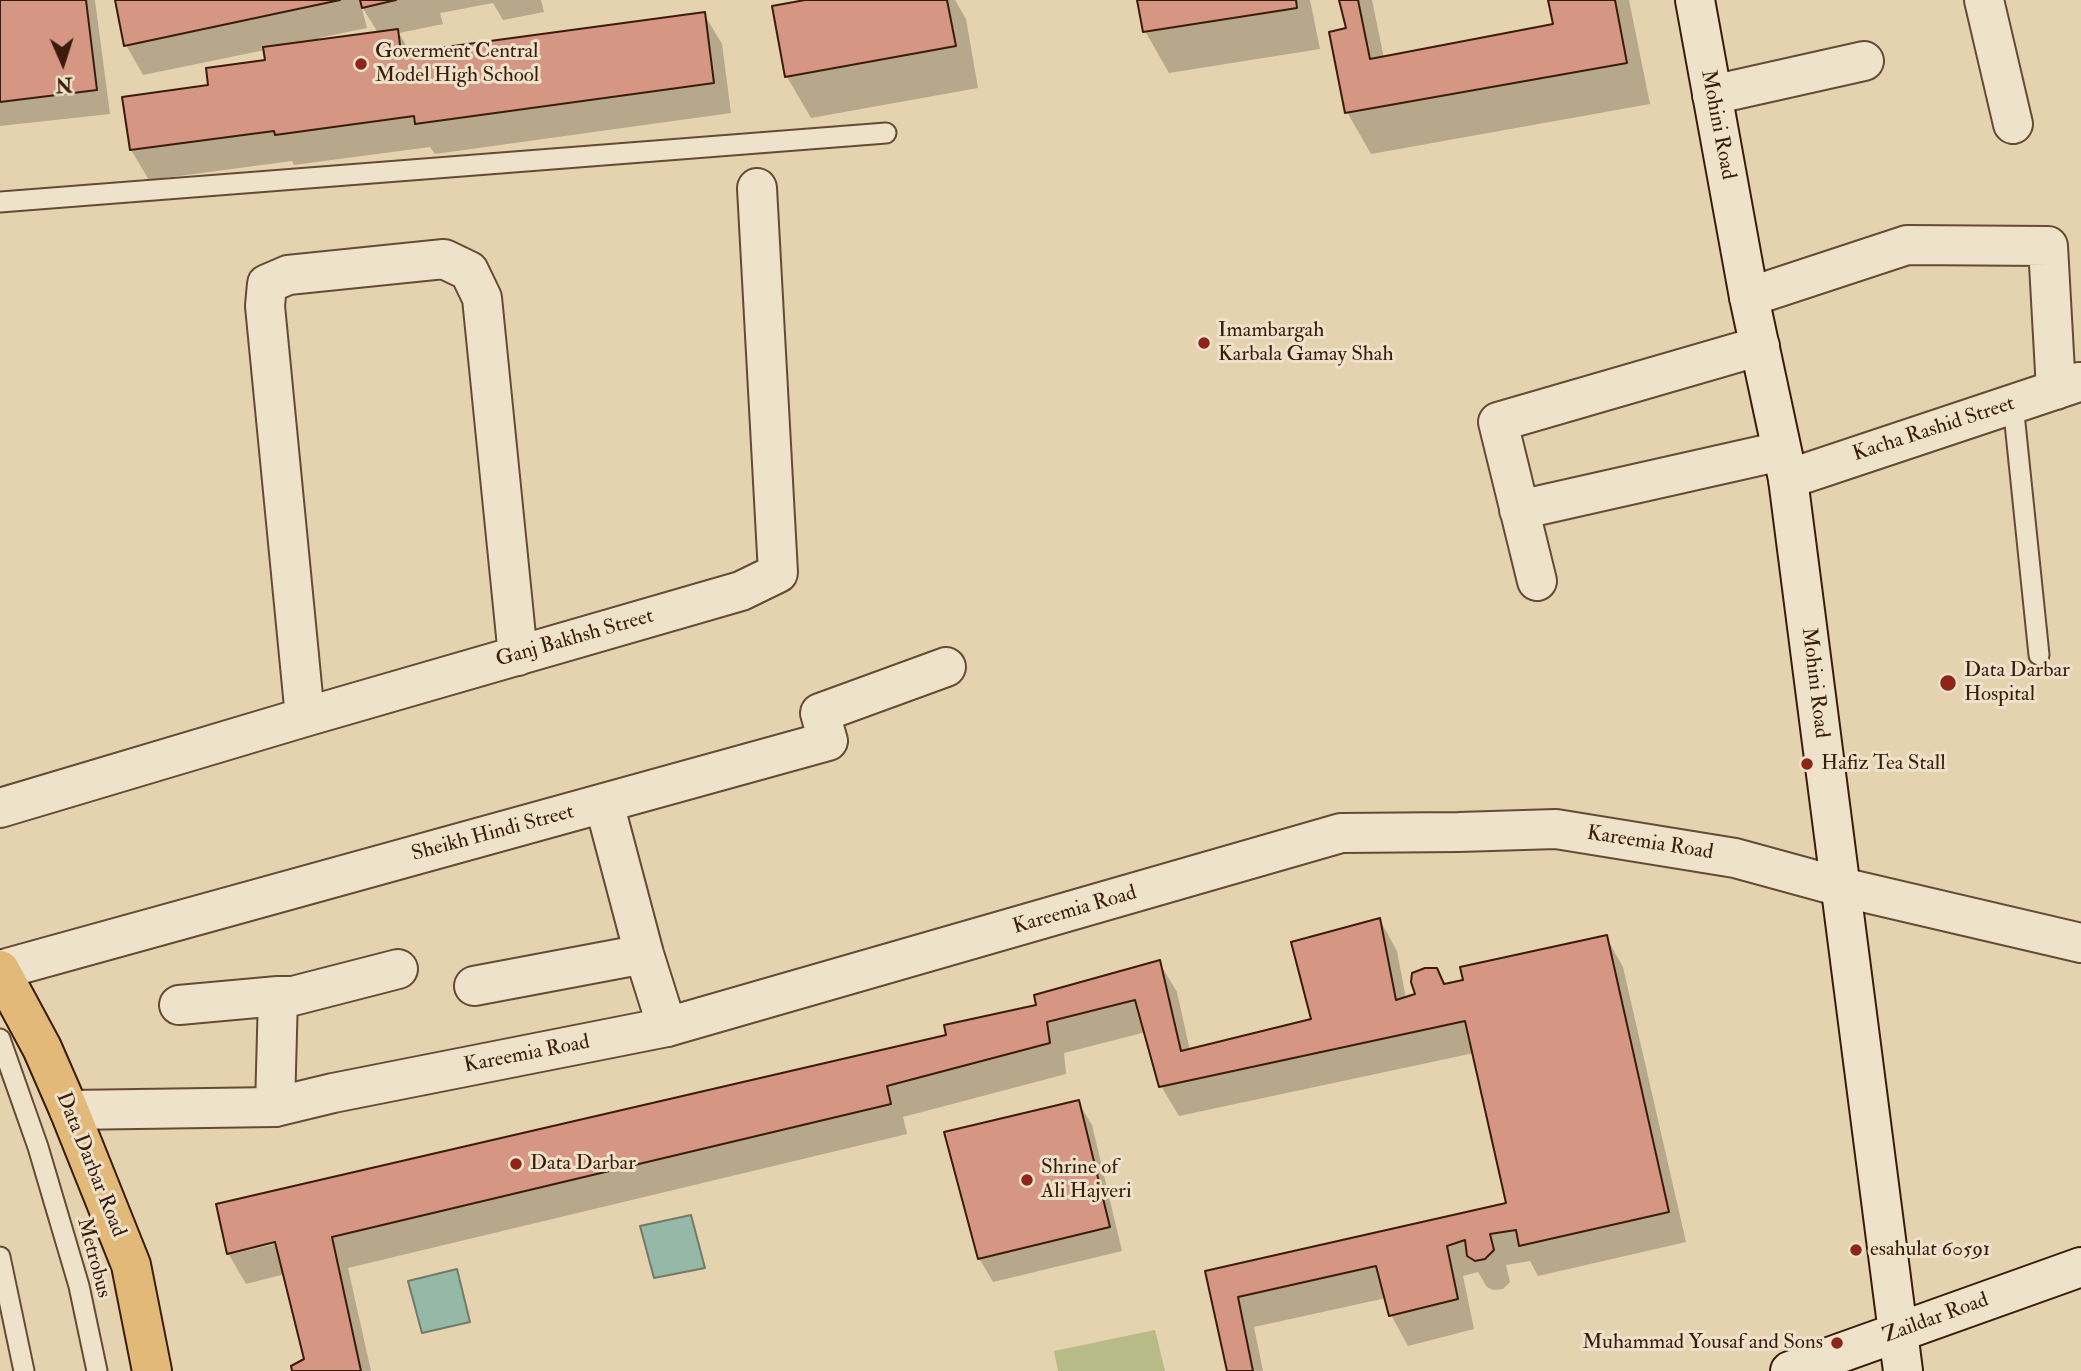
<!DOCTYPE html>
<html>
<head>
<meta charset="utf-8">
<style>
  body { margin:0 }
  #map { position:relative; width:2081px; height:1371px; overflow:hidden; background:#e5d2af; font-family:"IM FELL Double Pica",serif }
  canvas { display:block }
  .north { position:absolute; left:28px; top:28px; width:70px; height:70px; -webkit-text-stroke:5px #eee2cb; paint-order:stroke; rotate:177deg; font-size:19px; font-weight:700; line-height:28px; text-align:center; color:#3b1c0b }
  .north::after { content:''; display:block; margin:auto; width:24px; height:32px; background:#3b1c0b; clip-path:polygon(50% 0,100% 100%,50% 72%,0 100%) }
</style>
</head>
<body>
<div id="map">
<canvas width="2081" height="1371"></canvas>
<div class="north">N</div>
</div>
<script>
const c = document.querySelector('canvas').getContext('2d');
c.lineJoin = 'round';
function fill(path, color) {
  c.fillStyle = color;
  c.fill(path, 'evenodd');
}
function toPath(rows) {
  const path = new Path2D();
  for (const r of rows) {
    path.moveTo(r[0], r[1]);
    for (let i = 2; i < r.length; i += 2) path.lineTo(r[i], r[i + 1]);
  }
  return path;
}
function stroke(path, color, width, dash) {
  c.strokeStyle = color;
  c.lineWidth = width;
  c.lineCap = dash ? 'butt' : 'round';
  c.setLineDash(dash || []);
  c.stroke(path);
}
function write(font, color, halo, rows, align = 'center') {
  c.font = font + ' "IM FELL Double Pica",serif';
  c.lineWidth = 6;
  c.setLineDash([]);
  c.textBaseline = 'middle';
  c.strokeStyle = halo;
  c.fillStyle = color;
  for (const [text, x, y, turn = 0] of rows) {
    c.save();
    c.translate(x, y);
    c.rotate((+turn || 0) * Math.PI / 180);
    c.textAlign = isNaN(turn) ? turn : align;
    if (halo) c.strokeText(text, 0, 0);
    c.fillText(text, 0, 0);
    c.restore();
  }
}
fill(toPath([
  [1155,1330,1165,1371,1058,1371,1054,1351]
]), '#b7bb88');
const water = toPath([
  [691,1215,705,1268,654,1278,640,1226,691,1215],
  [457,1269,470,1322,422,1333,408,1281,457,1269]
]);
fill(water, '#96b8a7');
stroke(water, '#727a69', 2);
fill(toPath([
  [0,0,95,0,110,114,0,126],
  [117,0,541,0,544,12,503,20,493,3,440,13,443,24,399,33,411,54,704,14,722,44,731,113,435,154,430,147,294,165,292,161,149,180,131,150,209,87,266,61,265,50,143,75,126,45],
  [361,5,378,33,320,41,319,38,367,28],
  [815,0,955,0,966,19,978,88,811,118,787,77],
  [1139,0,1310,0,1320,49,1169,73,1145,31],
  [1341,0,1372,0,1384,58,1555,25,1550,0,1629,0,1650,104,1371,154,1347,112,1348,30],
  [1380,920,1397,951,1406,999,1417,995,1412,982,1413,974,1425,970,1436,970,1445,985,1465,981,1462,968,1606,937,1623,967,1686,1242,1538,1276,1530,1261,1506,1265,1510,1282,1503,1289,1493,1290,1487,1287,1478,1272,1463,1276,1474,1329,1408,1346,1391,1315,1386,1298,1254,1327,1263,1371,1229,1371,1207,1273,1508,1205,1474,1053,1179,1116,1161,1086,1146,1032,1064,1053,1066,1074,903,1117,907,1134,348,1268,371,1371,294,1371,293,1367,306,1360,285,1274,246,1284,228,1253,218,1205,948,1037,946,1026,1038,1007,1036,996,1159,962,1177,992,1190,1051,1313,1020,1293,943],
  [284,1238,284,1242,236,1253,236,1250],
  [1078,1102,1092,1125,1122,1251,993,1282,979,1258]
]), '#0003');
const building = toPath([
  [0,0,86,0,97,90,0,102,0,0],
  [115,0,340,0,124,46,115,0],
  [360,0,396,0,362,8,360,0],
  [805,0,947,0,956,46,785,77,772,6,805,0],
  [1137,0,1296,0,1297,8,1143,32,1137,0],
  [1339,0,1358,0,1370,59,1553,24,1548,0,1615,0,1627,63,1345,113,1329,32,1346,28,1339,0],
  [705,12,714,83,415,124,414,116,275,135,274,131,130,150,122,97,208,85,206,68,265,60,263,47,398,29,401,53,705,12],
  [1380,918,1396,1000,1415,994,1411,982,1412,973,1425,968,1437,968,1444,984,1463,980,1460,967,1607,935,1669,1212,1519,1246,1516,1230,1490,1234,1494,1250,1485,1259,1475,1261,1467,1256,1465,1240,1447,1246,1458,1299,1389,1316,1376,1266,1238,1297,1253,1371,1227,1371,1205,1271,1506,1203,1465,1021,1159,1087,1135,1000,1047,1022,1050,1043,887,1086,891,1104,332,1237,361,1371,292,1371,291,1366,304,1359,275,1242,227,1254,216,1204,946,1035,944,1025,1036,1005,1034,995,1160,960,1181,1051,1311,1019,1291,942,1380,918],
  [1079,1100,1110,1227,978,1259,944,1132,1079,1100]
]);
fill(building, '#d59683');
stroke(building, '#3b1c0b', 2);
const service = toPath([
  [0,202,886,133],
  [2013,404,2039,655],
  [0,1039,38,1147,79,1286,97,1371],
  [0,1257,24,1371]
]);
const minor = toPath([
  [1984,0,2013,124],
  [1712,95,1864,61],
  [1749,297,1907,245,2048,246,2056,390],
  [1788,479,2079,382],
  [1519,510,1781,451],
  [1537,581,1498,422,1760,346],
  [305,717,265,306,267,284,288,275,444,259,469,271,482,298,518,656],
  [604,803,644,954,667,1027],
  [0,808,305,717,741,591,778,573,757,188],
  [0,970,828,741,820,713,946,667],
  [474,986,644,954],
  [179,1005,278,996,293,996,398,969],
  [275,1107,278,996]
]);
const tertiary = toPath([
  [69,1110,275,1107,333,1093,667,1027,1341,833,1459,832,1556,829,1735,858,1841,887,2081,943]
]);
const secondary = toPath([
  [1695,0,1749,297,1788,479,1903,1371],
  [1790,1371,2081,1267]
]);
const primary = toPath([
  [0,970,42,1048,69,1110,131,1265,152,1371]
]);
stroke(service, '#664a34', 23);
stroke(minor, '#664a34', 42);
stroke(tertiary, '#664a34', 42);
stroke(secondary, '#3b1c0b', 42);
stroke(primary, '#3b1c0b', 42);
stroke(service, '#eee2cb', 19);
stroke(minor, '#eee2cb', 38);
stroke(tertiary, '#eee2cb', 38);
stroke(secondary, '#eee2cb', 38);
stroke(primary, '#e2b978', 38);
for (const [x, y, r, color] of [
  [361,64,7,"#8f2418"],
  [1204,343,7,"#8f2418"],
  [1948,683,9,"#8f2418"],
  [1807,764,7,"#8f2418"],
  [516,1164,7,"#8f2418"],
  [1027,1180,7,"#8f2418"],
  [1856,1250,7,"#8f2418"],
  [1837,1343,7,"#8f2418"]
]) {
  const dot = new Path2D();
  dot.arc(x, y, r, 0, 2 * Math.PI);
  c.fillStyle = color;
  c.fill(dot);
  stroke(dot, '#eee2cb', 2.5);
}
write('21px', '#3b1c0b', '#eee2cb', [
  ["Goverment Central",375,52],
  ["Model High School",375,76],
  ["Imambargah",1218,331],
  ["Karbala Gamay Shah",1218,355],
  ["Data Darbar",1964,671],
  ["Hospital",1964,695],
  ["Hafiz Tea Stall",1821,764],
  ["Data Darbar",530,1164],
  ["Shrine of",1041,1168],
  ["Ali Hajveri",1041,1192],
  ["esahulat 60591",1870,1250],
  ["Muhammad Yousaf and Sons",1823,1343,"right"]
], 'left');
write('21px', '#3b1c0b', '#eee2cb', [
  ["Mohini Road",1717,125,79],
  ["Kacha Rashid Street",1934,430,-18],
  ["Ganj Bakhsh Street",575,639,-16],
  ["Mohini Road",1814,683,83],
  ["Sheikh Hindi Street",493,834,-15],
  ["Kareemia Road",1650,844,9],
  ["Kareemia Road",1075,911,-16],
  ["Kareemia Road",527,1055,-11],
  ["Data Darbar Road",90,1165,68],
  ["Metrobus",93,1258,75],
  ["Zaildar Road",1936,1319,-20]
]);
</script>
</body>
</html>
